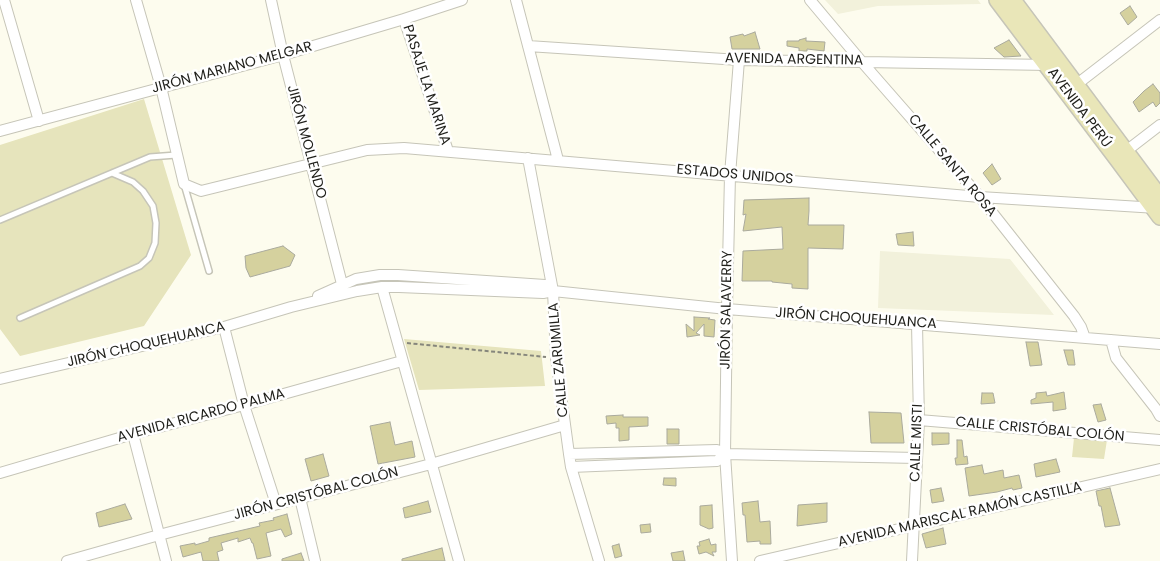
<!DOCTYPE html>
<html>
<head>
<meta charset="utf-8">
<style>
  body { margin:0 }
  canvas { display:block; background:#fdfcee }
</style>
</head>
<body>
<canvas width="1160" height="561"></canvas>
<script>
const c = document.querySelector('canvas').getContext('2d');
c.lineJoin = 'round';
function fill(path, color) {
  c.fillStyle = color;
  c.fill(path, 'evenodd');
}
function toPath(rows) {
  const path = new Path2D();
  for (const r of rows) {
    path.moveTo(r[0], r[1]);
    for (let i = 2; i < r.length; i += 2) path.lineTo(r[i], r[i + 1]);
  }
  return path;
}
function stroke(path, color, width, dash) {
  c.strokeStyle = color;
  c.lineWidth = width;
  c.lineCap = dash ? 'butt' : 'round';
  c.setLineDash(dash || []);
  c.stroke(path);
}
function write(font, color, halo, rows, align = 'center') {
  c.font = font + ' Poppins,sans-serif';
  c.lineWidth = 5;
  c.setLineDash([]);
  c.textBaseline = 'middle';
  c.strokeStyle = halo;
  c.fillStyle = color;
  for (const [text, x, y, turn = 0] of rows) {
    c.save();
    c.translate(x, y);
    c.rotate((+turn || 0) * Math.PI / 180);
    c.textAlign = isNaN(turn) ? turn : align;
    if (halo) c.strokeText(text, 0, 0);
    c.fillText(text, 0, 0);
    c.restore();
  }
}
fill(toPath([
  [825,0,978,0,981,4,878,6,838,14],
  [880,251,1010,259,1054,315,878,308]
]), '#f2f1db');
fill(toPath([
  [144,99,191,255,144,326,20,356,0,329,0,145],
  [404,339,541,351,545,386,419,390],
  [1074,438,1107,440,1104,459,1072,457]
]), '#e6e4bc');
const building = toPath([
  [1130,6,1137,17,1128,25,1120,13,1130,6],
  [755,32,760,49,732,49,730,37,743,34,744,36,755,32],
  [806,38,806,41,825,42,824,51,807,49,807,51,799,51,799,48,787,46,787,41,799,41,799,40,806,38],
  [1009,40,1021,56,1004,57,994,48,1009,40],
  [1153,84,1160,93,1160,103,1156,107,1153,102,1139,112,1133,102,1144,91,1153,84],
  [992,164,1001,179,992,185,983,173,992,164],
  [809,198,809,211,808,225,844,225,843,249,808,248,808,289,792,288,792,284,772,282,772,281,742,281,743,251,783,249,782,227,743,231,746,214,743,215,744,200,809,198],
  [913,232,914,246,898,245,896,234,913,232],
  [283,246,295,255,290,266,250,277,246,268,245,256,283,246],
  [694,317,710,318,708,319,715,320,714,337,704,336,704,324,696,333,700,335,687,337,686,324,694,331,694,317],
  [1026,342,1038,342,1042,365,1030,366,1026,342],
  [1064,350,1073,350,1075,365,1068,365,1064,350],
  [1046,392,1047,396,1064,392,1066,409,1053,411,1053,402,1031,404,1031,400,1036,398,1036,393,1046,392],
  [982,393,993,393,995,403,981,404,982,393],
  [1101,404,1106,420,1098,422,1093,405,1101,404],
  [869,412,901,413,904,443,871,443,869,412],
  [623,415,623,417,648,417,648,426,629,427,629,440,619,441,619,428,616,428,616,423,607,424,606,416,623,415],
  [390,422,395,445,412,441,415,457,378,464,370,426,390,422],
  [667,429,679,429,679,444,667,444,667,429],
  [932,433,949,433,949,444,932,445,932,433],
  [957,440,962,440,964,457,967,456,968,464,956,465,955,458,957,458,957,440],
  [323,454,329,476,311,481,305,459,323,454],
  [1056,459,1060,472,1036,477,1034,464,1056,459],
  [982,465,984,474,1003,470,1004,478,1019,475,1022,488,1013,490,1012,488,997,492,969,496,965,468,982,465],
  [664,478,676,478,676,486,663,485,664,478],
  [941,488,944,501,932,503,930,490,941,488],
  [1110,488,1120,525,1105,527,1101,506,1099,506,1096,491,1110,488],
  [428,501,431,512,405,518,403,508,428,501],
  [758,501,760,522,770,521,771,544,760,544,760,541,747,542,745,515,743,515,742,503,758,501],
  [827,503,827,522,797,526,798,505,827,503],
  [125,504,132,519,99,527,96,513,125,504],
  [712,505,713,528,709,529,700,525,700,506,712,505],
  [287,514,292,534,285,537,281,529,266,533,271,556,257,559,253,543,252,543,250,538,238,542,238,538,221,543,223,550,217,552,219,561,203,561,201,552,183,557,180,546,195,543,195,545,209,541,209,538,260,526,259,523,274,520,273,518,287,514],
  [650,524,651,532,641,533,640,525,650,524],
  [943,528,946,544,926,548,922,534,943,528],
  [709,539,711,545,716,544,716,552,712,552,714,556,706,552,699,554,697,546,700,546,699,542,709,539],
  [619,544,622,556,615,558,612,546,619,544],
  [442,548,445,561,402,561,402,559,442,548],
  [683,551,685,561,673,561,671,553,683,551],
  [301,553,304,561,282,561,282,559,301,553]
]);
fill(building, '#d5d19e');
stroke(building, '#aaaa9d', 1);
const service = toPath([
  [184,184,209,271],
  [0,220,150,157,176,155],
  [20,318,140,266,149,258,155,243,156,223,153,206,143,191,133,182,112,173]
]);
const minor = toPath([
  [4,0,39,121],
  [136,0,161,87,184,184,201,191,367,150,404,148,980,197,1157,208],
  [271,0,283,55,342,284],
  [516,0,558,160],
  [810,0,862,62,980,197,1074,316,1081,327,1085,338],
  [404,19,448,151],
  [528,46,739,60,1049,65],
  [1072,88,1160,20],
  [0,131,283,55,404,19,462,0],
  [1121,155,1160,125],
  [528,158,553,291,556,358,569,454,571,467,599,561],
  [382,287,459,561],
  [318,296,356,279,380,275,398,275,545,285,553,291],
  [224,327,244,405,276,504],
  [1111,340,1116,358,1156,409,1160,416],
  [0,379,224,327,291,307,357,291,382,287,399,287,543,293,553,291,727,309,1160,344],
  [919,420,1160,440],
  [133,434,166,561],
  [569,454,717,450,725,454,917,458],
  [571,467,717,461,725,454],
  [0,473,133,434,244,405,402,361],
  [300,498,315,561],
  [67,561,159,535,431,464,565,425],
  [732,561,725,454,727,309,730,175,739,60],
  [760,561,1160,469],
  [912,561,919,420,917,324]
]);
const secondary = toPath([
  [997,0,1117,159,1160,217],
  [1013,0,1160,197]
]);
stroke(service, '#c6c5b8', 8);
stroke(minor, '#c6c5b8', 12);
stroke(secondary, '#c6c5b8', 18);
stroke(toPath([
  [407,343,546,357]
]), '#86867c', 2, [4, 2.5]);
stroke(service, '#fff', 5);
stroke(minor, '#fff', 10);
stroke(secondary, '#e9e6b8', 15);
write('14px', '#1f1f1a', '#fff', [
  ["AVENIDA ARGENTINA",794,60,1],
  ["JIRÓN MARIANO MELGAR",232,68,-15],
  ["PASAJE LA MARINA",426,85,72],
  ["AVENIDA PERÚ",1079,108,53],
  ["JIRÓN MOLLENDO",306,142,75],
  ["CALLE SANTA ROSA",952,166,50],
  ["ESTADOS UNIDOS",735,175,5],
  ["JIRÓN SALAVERRY",727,310,-89],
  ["JIRÓN CHOQUEHUANCA",856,319,4],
  ["JIRÓN CHOQUEHUANCA",146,345,-13],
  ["CALLE ZARUMILLA",559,360,-95],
  ["AVENIDA RICARDO PALMA",201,416,-15],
  ["CALLE CRISTÓBAL COLÓN",1040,430,5],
  ["CALLE MISTI",917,443,-88],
  ["JIRÓN CRISTÓBAL COLÓN",316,494,-15],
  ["AVENIDA MARISCAL RAMÓN CASTILLA",960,515,-13]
]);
</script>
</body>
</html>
